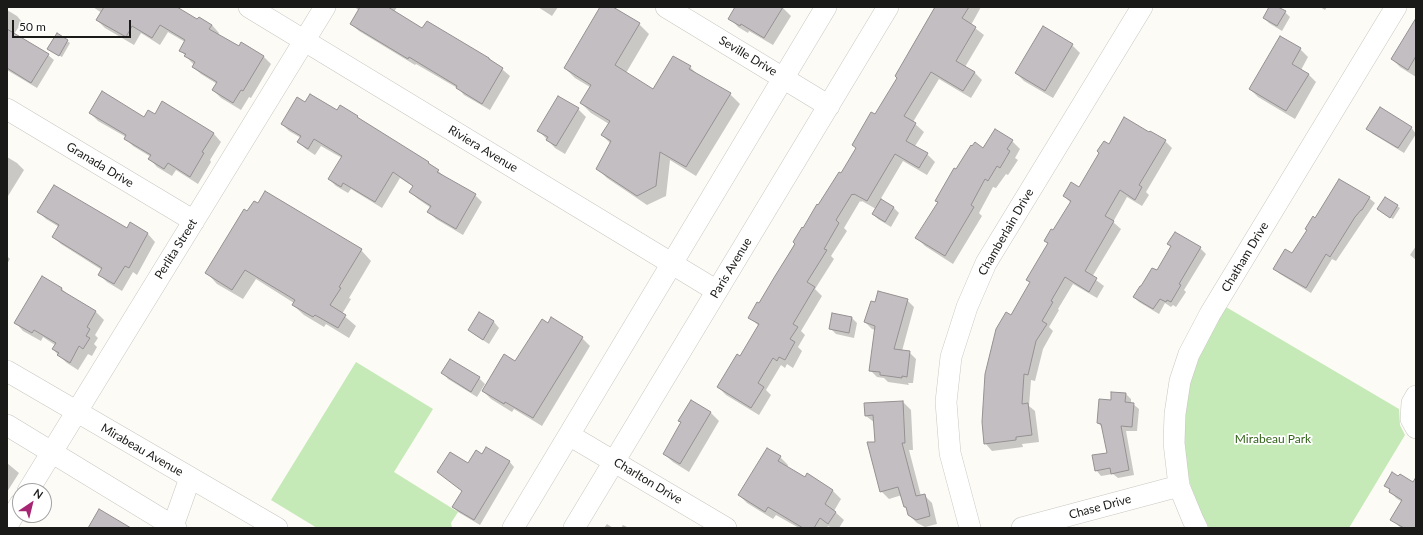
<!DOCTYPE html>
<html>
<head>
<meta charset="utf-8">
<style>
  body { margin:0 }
  #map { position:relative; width:1423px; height:535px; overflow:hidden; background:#fdfbf6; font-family:Lato,sans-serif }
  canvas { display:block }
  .frame { position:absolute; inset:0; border:8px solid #1a1a18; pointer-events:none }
  .north { position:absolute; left:12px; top:483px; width:40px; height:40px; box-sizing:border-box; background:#fff; border:1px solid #a3a3a3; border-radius:50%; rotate:35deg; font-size:11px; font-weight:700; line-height:16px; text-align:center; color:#1a1a18 }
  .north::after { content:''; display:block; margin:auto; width:14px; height:18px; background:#a72674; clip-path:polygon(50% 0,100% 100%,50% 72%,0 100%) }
  .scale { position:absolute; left:12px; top:20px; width:119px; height:18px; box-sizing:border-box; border:2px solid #1a1a18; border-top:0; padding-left:5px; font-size:12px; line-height:14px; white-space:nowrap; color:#1a1a18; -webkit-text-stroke:3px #fff; paint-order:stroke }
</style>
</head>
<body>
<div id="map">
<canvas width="1423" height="535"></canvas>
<div class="frame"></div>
<div class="north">N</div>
<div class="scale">50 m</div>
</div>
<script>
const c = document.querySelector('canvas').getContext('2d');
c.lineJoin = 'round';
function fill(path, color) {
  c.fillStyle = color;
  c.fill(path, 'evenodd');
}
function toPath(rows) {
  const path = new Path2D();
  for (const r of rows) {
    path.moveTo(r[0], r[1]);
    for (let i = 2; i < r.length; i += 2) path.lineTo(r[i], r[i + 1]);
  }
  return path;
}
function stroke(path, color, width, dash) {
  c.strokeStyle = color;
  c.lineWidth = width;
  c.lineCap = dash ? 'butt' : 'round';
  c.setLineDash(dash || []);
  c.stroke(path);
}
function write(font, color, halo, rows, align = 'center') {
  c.font = font + ' Lato,sans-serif';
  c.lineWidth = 3.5;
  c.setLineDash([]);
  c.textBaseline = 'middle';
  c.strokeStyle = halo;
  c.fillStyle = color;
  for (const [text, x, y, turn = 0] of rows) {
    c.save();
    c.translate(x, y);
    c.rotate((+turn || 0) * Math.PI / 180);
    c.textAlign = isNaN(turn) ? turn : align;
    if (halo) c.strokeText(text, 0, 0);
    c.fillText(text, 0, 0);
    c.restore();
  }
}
fill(toPath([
  [1226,307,1399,409,1400,425,1405,435,1349,528,1209,528,1203,517,1191,487,1187,472,1183,424,1191,376,1203,346],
  [356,362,433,409,394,472,458,512,451,523,452,528,317,528,271,500]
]), '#c5eab7');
fill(toPath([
  [93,7,175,7,198,21,212,25,219,33,218,35,239,47,263,56,271,64,251,98,249,97,241,110,221,98,213,90,217,84,201,74,193,67,194,65,180,50,185,42,168,32,160,45,141,33,134,45,105,28,97,20,102,13],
  [355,7,397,7,394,12,423,30,489,58,510,76,490,110,464,95,459,89,416,64,415,65,359,31,351,24,359,11],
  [538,7,558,7,552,16],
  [602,7,611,7,639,24,649,34,626,73,654,91,690,67,698,75,730,94,740,104,696,176,670,160,666,196,647,205,607,178,598,169,611,144,602,135,609,124,591,113,581,103,590,87,575,78,565,68],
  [736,7,782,7,791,16,773,45,749,31,748,33,738,27,730,18],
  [935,7,981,7,971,25,984,35,965,67,974,72,982,80,971,98,939,79,913,122,924,132,915,146,927,154,935,162,927,175,903,161,880,200,894,208,899,213,891,227,878,219,873,214,876,209,862,201,861,202,860,201,844,228,847,231,831,256,834,259,815,289,822,296,801,331,805,335,798,347,802,351,793,368,787,364,785,368,781,365,766,390,771,395,759,415,726,395,718,387,740,357,759,326,749,317,759,305,803,229,841,174,856,148,853,145,875,116,898,79,909,54,908,53],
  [1270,7,1277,7,1285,12,1290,17,1282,31,1269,23,1264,18],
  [1320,7,1327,7,1325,10],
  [7,10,17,16,22,22,14,34,48,55,54,60,37,88,7,70],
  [1416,21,1416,77,1400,67,1392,59],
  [57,34,70,43,62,57,51,51],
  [1072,45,1080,53,1053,98,1024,81,1016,73],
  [1300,49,1308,57,1301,70,1308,74,1316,82,1295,119,1258,97,1250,89],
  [163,102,214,134,221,142,210,160,211,162,198,184,176,170,172,176,157,167,150,159,151,157,133,146,125,138,126,137,98,121,90,113,144,119,155,116],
  [306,103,337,112,340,107,357,117,362,122,428,162,445,177,475,195,482,202,463,235,436,219,429,212,431,208,418,199,410,192,414,187,400,178,382,208,351,189,348,193,336,186,329,179,342,158,321,146,315,155,306,149,298,142,301,138,289,131,282,124],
  [578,109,586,117,565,154,555,148,538,130],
  [1411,127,1416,134,1404,153,1373,134,1367,128],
  [995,130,1012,141,1020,149,1015,158,1018,160,1008,175,1006,174,996,188,993,187,979,213,982,216,953,264,925,246,917,238,938,203,936,201,956,170,984,149],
  [1165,141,1172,148,1146,192,1149,195,1142,206,1127,197,1113,222,1121,229,1092,277,1104,286,1097,298,1073,284,1058,309,1059,310,1049,327,1053,331,1043,349,1035,381,1031,380,1029,406,1035,411,1039,442,1022,444,1023,447,992,451,985,443,1012,316,1031,283,1027,280,1048,244,1045,241,1053,232,1071,203,1064,196,1080,188,1109,145],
  [7,157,17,163,24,170,8,196],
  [1369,198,1375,203,1336,261,1332,259,1311,293,1280,274,1274,269,1293,255,1316,219],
  [1397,206,1400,208,1393,219,1381,212],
  [39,212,127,229,130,224,148,234,155,242,137,275,133,272,122,291,107,282,100,275,102,270,61,244,53,237,59,227,46,219],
  [1168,244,1200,248,1206,254,1184,290,1186,292,1176,307,1173,305,1171,307,1165,303,1159,314,1139,302,1134,297,1157,272,1172,247],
  [1416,246,1416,260,1410,255],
  [361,250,371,261,349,298,351,299,342,314,356,326,349,338,326,324,324,327,304,315,293,305,294,303,256,279,243,299,217,284,207,273],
  [7,256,10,259,7,264],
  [42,277,62,289,69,296,96,312,104,320,95,335,98,338,94,344,97,347,92,356,88,354,78,370,67,363,58,355,53,349,55,345,43,337,41,341,23,331,15,322],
  [907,300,914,307,902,351,909,352,916,359,913,383,908,383,909,385,888,382,884,378,877,377,870,370,875,330,872,329,865,322],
  [480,313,494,322,499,328,489,344,475,335,469,330],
  [852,318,857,323,854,338,836,334,830,328],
  [582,338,590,346,542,426,514,409,512,412,491,399,483,391,515,363],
  [443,373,479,378,485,384,477,397,448,379],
  [1126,394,1131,399,1131,403,1133,404,1139,409,1137,431,1126,431,1134,475,1118,478,1113,474,1101,476,1096,470,1108,454,1103,428,1098,423,1112,401],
  [691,401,711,413,719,421,689,472,673,462,664,454,682,423,680,421],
  [903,402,911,410,913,450,909,450,921,496,924,495,932,503,937,524,925,527,917,523,909,515,908,510,905,507,902,495,889,499,881,491,875,423,866,416],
  [482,455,509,461,514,467,480,525,458,512,453,507,462,491,438,472,468,465],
  [780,457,788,465,787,467,805,478,807,475,833,491,841,499,834,511,844,520,839,528,832,528,828,526,827,528,799,528,776,515,773,519,747,503,739,495],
  [7,463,19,473,7,492],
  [1385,485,1416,485,1416,528,1401,528,1391,519,1402,502,1396,498],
  [607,524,613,528,604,528],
  [623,525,629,528,621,528]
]), '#0003');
const building = toPath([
  [104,7,177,7,197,19,199,17,212,25,209,29,239,46,241,42,264,56,243,91,241,90,233,103,212,90,217,82,192,67,195,62,184,56,186,54,179,51,185,40,160,25,152,38,132,26,126,37,96,20,104,7],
  [360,7,388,7,422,28,427,21,489,58,489,59,503,68,482,104,456,88,457,86,409,57,408,59,350,24,360,7],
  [600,7,613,7,640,23,615,65,653,89,673,56,691,66,689,69,731,93,686,167,660,152,656,186,637,196,596,169,611,141,601,135,610,121,580,103,591,85,564,68,600,7],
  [735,7,783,7,764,38,741,24,740,26,728,19,735,7],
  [935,7,969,7,962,18,976,27,956,61,975,72,963,91,931,72,904,116,916,123,906,141,928,153,919,168,895,154,867,201,854,194,853,195,852,194,836,220,839,223,824,249,827,250,807,282,815,287,793,324,798,327,790,339,795,342,785,360,779,357,777,361,773,358,758,383,764,387,751,408,717,387,737,354,740,356,759,324,748,318,757,302,759,303,775,276,795,244,793,242,802,227,803,228,817,204,818,205,839,172,841,173,856,148,852,145,871,112,875,114,897,78,895,76,935,7],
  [1269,7,1278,7,1286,11,1277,26,1263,18,1269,7],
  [1416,18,1416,56,1408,70,1391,59,1416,18],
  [1043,26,1073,44,1045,91,1015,73,1043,26],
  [7,29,49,54,31,83,7,68,7,29],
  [57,33,68,40,59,56,47,49,57,33],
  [1280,36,1301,48,1292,64,1309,74,1286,111,1249,89,1280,36],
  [102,91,144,117,148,110,155,114,162,101,214,133,202,152,204,153,190,177,168,163,164,169,148,159,151,155,124,139,126,135,89,113,102,91],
  [310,94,337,110,340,105,358,116,357,117,429,162,428,163,439,170,437,172,476,194,456,229,427,212,431,206,409,192,413,186,393,172,375,202,343,183,341,187,328,179,342,156,314,139,308,149,297,142,301,136,281,124,297,97,305,102,310,94],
  [558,96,579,108,556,146,546,140,548,137,537,131,558,96],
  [1380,107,1412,127,1398,148,1366,129,1380,107],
  [1124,117,1149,132,1150,131,1166,140,1139,185,1142,187,1135,200,1120,190,1105,216,1114,221,1085,271,1097,278,1089,292,1065,277,1051,301,1053,302,1042,321,1047,324,1036,341,1028,375,1024,374,1022,404,1028,403,1032,435,1016,437,1016,440,984,444,982,422,985,374,996,329,1006,312,1011,315,1030,282,1026,280,1048,243,1044,241,1051,229,1053,230,1071,201,1063,196,1071,182,1079,187,1099,153,1097,151,1104,141,1109,144,1124,117],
  [995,129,1013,140,1007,149,1010,151,1000,168,997,166,988,181,985,179,971,205,974,207,945,256,915,238,938,202,935,201,954,168,956,169,971,145,972,146,975,142,983,148,995,129],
  [1339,179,1370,197,1362,210,1361,210,1355,217,1330,257,1326,254,1306,288,1273,269,1285,249,1292,253,1307,230,1305,229,1313,216,1315,218,1339,179],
  [54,185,127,228,130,222,148,233,129,268,125,266,114,284,98,275,102,268,52,237,59,225,37,212,54,185],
  [265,191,362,249,339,287,341,288,330,305,346,315,338,328,315,315,313,317,292,305,295,300,245,270,232,290,205,273,244,209,247,211,254,201,258,203,265,191],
  [1385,197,1398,205,1390,218,1377,209,1385,197],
  [881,199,894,207,885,222,872,214,881,199],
  [1175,232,1201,247,1179,284,1181,285,1171,302,1167,300,1166,302,1160,299,1153,309,1133,297,1140,286,1141,286,1152,268,1157,270,1171,246,1167,244,1175,232],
  [42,276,62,288,61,290,96,311,87,327,90,329,86,336,90,338,83,349,79,346,70,363,57,355,59,353,52,349,56,343,34,330,32,333,14,323,42,276],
  [878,291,908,299,894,349,910,351,907,377,902,376,902,378,880,375,880,372,869,371,875,326,864,322,871,301,875,302,878,291],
  [479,312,494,321,483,340,468,330,479,312],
  [832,313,852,317,849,333,829,329,832,313],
  [551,317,583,337,533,418,505,402,504,404,482,391,504,354,515,361,542,319,548,323,551,317],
  [450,359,480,377,471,392,441,373,450,359],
  [1111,392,1126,393,1125,402,1134,403,1132,427,1121,426,1129,470,1111,474,1110,468,1095,471,1092,455,1107,453,1101,424,1097,423,1099,399,1111,400,1111,392],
  [691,400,711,412,680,464,663,454,681,422,678,421,691,400],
  [903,401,905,443,902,443,916,496,925,494,930,516,916,520,908,515,906,507,904,507,898,487,880,492,867,442,875,442,873,415,865,416,864,403,903,401],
  [486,447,510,461,474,520,452,507,462,491,437,472,450,452,468,463,476,450,482,454,486,447],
  [767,448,781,456,778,461,805,477,807,473,833,490,825,504,836,512,828,524,820,518,814,528,803,528,768,507,765,512,738,495,767,448],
  [1392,472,1398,476,1400,474,1413,482,1416,477,1416,528,1404,528,1390,520,1402,500,1389,492,1390,489,1384,486,1392,472],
  [99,509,131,528,88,528,99,509]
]);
fill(building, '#c3bec1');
stroke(building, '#959092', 1);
const minor = toPath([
  [249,7,717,291],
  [666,7,829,106],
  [7,109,194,221],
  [7,371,277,528],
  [1416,396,1412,403,1411,419,1416,428],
  [7,425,176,528],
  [569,435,726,528],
  [28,491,325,7],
  [7,526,20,504],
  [173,526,190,478],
  [513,528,826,7],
  [574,528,888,7],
  [970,528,950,453,946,402,951,357,967,307,986,263,1142,7],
  [1022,528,1179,486],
  [1197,528,1193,520,1179,486,1174,443,1175,414,1180,381,1189,354,1210,314,1396,7]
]);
stroke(minor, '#c8c7c2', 22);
stroke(minor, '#fff', 21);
write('12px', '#1a1a18', '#fff', [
  ["Seville Drive",748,56,31],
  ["Riviera Avenue",483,149,31],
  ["Granada Drive",100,165,31],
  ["Chamberlain Drive",1006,232,-60],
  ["Perlita Street",176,249,-58],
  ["Chatham Drive",1245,257,-59],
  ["Paris Avenue",731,268,-59],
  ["Mirabeau Avenue",142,450,30],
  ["Charlton Drive",648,481,31],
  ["Chase Drive",1100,507,-15]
]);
write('12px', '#33641b', '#fff', [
  ["Mirabeau Park",1273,439]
]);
</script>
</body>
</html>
